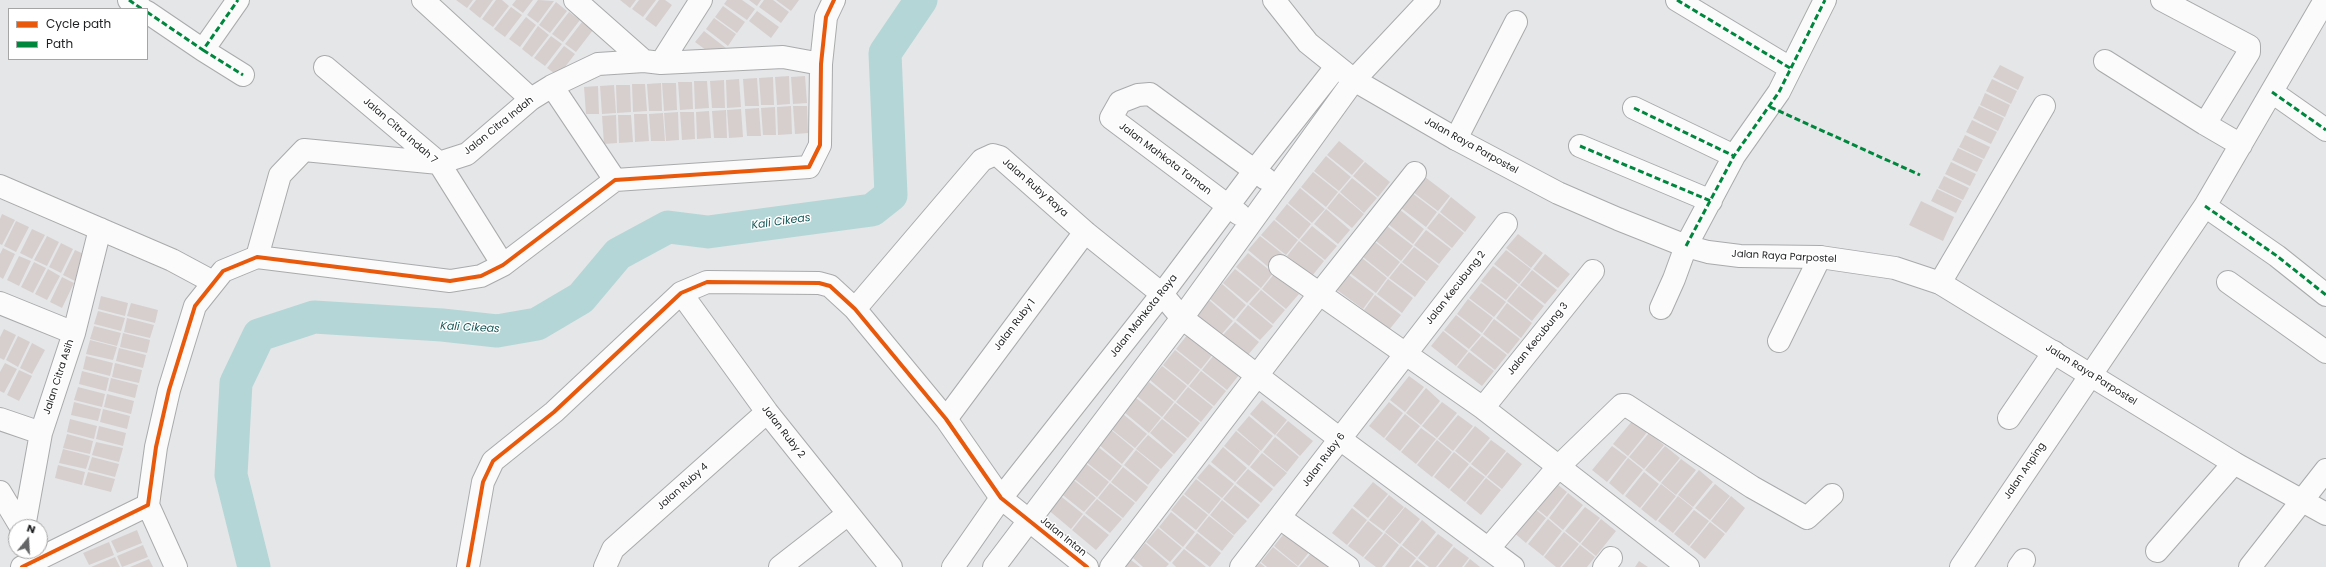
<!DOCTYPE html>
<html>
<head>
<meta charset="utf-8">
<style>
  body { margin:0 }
  #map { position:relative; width:2326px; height:567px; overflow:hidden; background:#e5e6e8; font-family:Poppins,sans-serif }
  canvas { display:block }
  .legend { position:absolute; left:8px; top:8px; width:140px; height:52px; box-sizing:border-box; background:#fff; border:1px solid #a5a5a6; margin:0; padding:5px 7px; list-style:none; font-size:12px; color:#1e1f20 }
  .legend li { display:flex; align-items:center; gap:8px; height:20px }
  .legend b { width:20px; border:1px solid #a5a5a6 }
  .north { position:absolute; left:8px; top:519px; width:40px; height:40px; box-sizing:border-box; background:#fff; border:1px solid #a5a5a6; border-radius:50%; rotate:18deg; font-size:11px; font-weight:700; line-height:16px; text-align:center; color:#1e1f20 }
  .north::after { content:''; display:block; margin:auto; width:14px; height:18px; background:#646566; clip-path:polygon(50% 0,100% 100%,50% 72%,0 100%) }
</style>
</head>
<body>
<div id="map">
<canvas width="2326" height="567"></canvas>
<ul class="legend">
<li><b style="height:5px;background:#e8590c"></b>Cycle path</li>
<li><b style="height:5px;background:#00873e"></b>Path</li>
</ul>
<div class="north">N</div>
</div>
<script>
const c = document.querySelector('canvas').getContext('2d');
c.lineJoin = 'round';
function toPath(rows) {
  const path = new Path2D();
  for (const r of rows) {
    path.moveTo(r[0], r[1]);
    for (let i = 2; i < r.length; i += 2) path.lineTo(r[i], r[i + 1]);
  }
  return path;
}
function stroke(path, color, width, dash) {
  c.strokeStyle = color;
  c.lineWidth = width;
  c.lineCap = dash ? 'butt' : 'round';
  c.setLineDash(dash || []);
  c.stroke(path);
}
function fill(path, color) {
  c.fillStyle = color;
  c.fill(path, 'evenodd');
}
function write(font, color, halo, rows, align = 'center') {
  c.font = font + ' Poppins,sans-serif';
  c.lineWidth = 3;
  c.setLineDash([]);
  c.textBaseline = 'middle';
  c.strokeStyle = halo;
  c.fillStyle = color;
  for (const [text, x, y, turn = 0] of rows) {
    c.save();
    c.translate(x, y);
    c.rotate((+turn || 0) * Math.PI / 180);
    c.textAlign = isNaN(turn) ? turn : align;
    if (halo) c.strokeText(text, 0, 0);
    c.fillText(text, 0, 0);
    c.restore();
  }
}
stroke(toPath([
  [254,567,231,475,236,383,259,335,314,317,442,325,497,331,537,324,581,298,618,254,668,227,708,232,872,210,891,195,885,53,921,0]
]), '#b5d6d6', 33);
fill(toPath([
  [456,0,473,0,467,8],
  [476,0,493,0,480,18,469,9],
  [496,0,502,0,509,6,493,27,482,19],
  [516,0,533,0,523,13,512,5],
  [538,0,554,1,538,23,527,15],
  [620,0,636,0,630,8],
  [639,0,656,0,643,17,632,9],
  [659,0,665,0,672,5,656,27,645,19],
  [727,0,742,0,755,9,747,20,724,4],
  [749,0,761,0,757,6],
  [764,0,773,0,789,12,781,23,759,7],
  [776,0,799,0,791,11],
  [556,2,567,11,550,33,539,25],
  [723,6,745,22,737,33,715,17],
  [511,7,522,15,505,37,494,29],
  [757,11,779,27,771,38,749,21],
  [569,12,580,20,563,42,552,34],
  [526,17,536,25,520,47,509,39],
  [714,18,736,34,728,46,706,29],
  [582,22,593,30,576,52,565,44],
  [538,26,549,35,532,57,522,49],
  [704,31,726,48,718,59,695,42],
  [551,36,562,44,545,66,534,58],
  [564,46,575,54,558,76,547,68],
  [2000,65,2024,77,2018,90,1993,77],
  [789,76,790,104,777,105,775,77],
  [805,76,807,103,793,104,791,77],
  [773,77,774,105,761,105,759,78],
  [757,78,759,106,745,106,743,79],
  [739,79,741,107,727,108,726,80],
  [1992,79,2017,91,2011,104,1986,91],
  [724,80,725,108,712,108,710,81],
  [694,81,707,81,709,108,695,109],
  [678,82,692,82,693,109,680,110],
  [661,83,662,111,649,111,647,84],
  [662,83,676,83,677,110,664,111],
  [632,84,645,84,647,111,633,112],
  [614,85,616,113,602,114,600,86],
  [616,85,630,85,631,112,617,113],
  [598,86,599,114,586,114,584,87],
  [1985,93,2010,105,2005,117,1980,105],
  [791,106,792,134,778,135,777,107],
  [793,106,807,106,808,133,795,134],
  [1979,106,2004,118,1998,131,1973,118],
  [775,107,776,135,763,135,761,108],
  [759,108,761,136,747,136,745,109],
  [741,109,743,137,729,138,727,110],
  [726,110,727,138,714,138,712,111],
  [709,111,711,138,697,139,696,112],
  [678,112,679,140,666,141,664,113],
  [680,112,694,112,695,139,682,140],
  [663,113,665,141,651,141,649,114],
  [634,114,647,114,649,141,635,142],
  [616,115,617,143,604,144,602,116],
  [618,115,631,115,633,142,619,143],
  [1972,120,1997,132,1991,144,1966,132],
  [1965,135,1990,147,1984,159,1959,147],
  [1339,141,1364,161,1352,175,1327,155],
  [1958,148,1983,160,1977,172,1952,160],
  [1326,156,1351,177,1339,191,1314,171],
  [1365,162,1390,182,1378,197,1353,176],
  [1951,162,1976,174,1970,186,1945,174],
  [1313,172,1338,192,1326,207,1301,187],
  [1944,176,1969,188,1963,200,1938,188],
  [1425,177,1450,196,1438,211,1413,192],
  [1352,178,1377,198,1364,213,1340,192],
  [1300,188,1325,209,1312,223,1288,203],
  [1937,189,1962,201,1956,213,1931,201],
  [1339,193,1364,214,1352,228,1327,208],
  [1412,193,1437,212,1426,227,1401,208],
  [1451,197,1476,217,1465,232,1440,212],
  [1921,201,1954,217,1943,241,1909,225],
  [1287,204,1311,224,1299,239,1275,219],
  [1326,209,1350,230,1338,244,1314,224],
  [1399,209,1424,229,1413,244,1388,224],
  [1439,213,1464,233,1452,248,1427,228],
  [2,214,15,220,2,245,0,244,0,219],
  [1274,220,1298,240,1286,255,1261,235],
  [16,221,29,227,16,252,4,246],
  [1312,226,1337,246,1325,260,1300,240],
  [1387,226,1413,246,1401,261,1376,241],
  [32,229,45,235,32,259,20,253],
  [1426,230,1451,249,1439,264,1414,245],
  [1518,234,1543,253,1531,268,1506,248],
  [47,236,59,242,47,266,34,260],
  [1260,236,1285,256,1273,271,1248,250],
  [1299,241,1324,261,1312,276,1287,256],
  [1375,242,1400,262,1388,277,1363,257],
  [61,243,73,249,61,273,49,267],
  [1414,247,1439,266,1427,281,1402,262],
  [3,248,15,254,3,279,0,277,0,254],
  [75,250,88,256,75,281,63,275],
  [1506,250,1531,269,1519,284,1494,264],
  [1248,253,1273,273,1261,288,1236,267],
  [1545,254,1570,274,1558,288,1533,269],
  [19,256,31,261,19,286,7,280],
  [1362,258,1387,278,1376,293,1350,273],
  [34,262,46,268,33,293,21,287],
  [1401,263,1426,282,1415,297,1389,278],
  [1493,266,1518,285,1506,300,1481,281],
  [48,269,60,276,47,300,35,294],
  [1235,269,1260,289,1247,303,1223,283],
  [1532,270,1557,290,1545,304,1520,285],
  [1274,274,1299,294,1286,309,1262,289],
  [1349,275,1374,294,1363,309,1337,290],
  [62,277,74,283,62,308,50,302],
  [1388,279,1413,298,1402,313,1377,294],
  [1481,283,1506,302,1494,317,1469,298],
  [1222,284,1246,305,1234,319,1210,299],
  [1519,286,1544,306,1532,321,1507,301],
  [1261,290,1285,310,1273,324,1249,304],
  [1375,295,1401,315,1389,330,1364,310],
  [101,296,128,303,125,316,98,309],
  [1468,299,1493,318,1482,333,1457,314],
  [1209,300,1233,321,1221,335,1197,315],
  [131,303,158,310,155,323,127,316],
  [1507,303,1532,323,1521,338,1496,318],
  [1248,305,1273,326,1260,340,1236,320],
  [98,311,125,318,121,331,94,324],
  [1456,315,1481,335,1469,349,1444,330],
  [127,318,154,325,150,338,124,332],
  [1494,319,1520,339,1508,354,1483,334],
  [1235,322,1259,342,1247,356,1222,336],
  [94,326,121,333,117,346,90,339],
  [4,329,16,335,4,360,0,358,0,337],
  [1443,331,1468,351,1456,366,1431,346],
  [123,333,150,340,147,353,120,347],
  [1188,334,1213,354,1201,369,1176,349],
  [18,336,30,342,18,367,6,360],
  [1482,336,1507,355,1495,370,1470,350],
  [90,340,117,347,113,360,86,354],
  [32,343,45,350,32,374,20,368],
  [119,348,146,355,143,368,116,361],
  [1175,350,1200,370,1188,385,1163,365],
  [1469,352,1494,371,1482,386,1457,367],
  [1214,355,1239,375,1227,390,1202,370],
  [86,356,113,363,110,376,83,369],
  [5,363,17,369,4,393,0,391,0,372],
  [115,363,142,370,139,383,112,377],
  [1162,366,1187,386,1175,401,1150,380],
  [19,370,32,376,19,401,7,395],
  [82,371,109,378,106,391,79,384],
  [1201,371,1226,391,1214,406,1189,386],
  [1409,376,1424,387,1405,412,1390,400],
  [111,378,138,385,135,398,108,391],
  [1149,382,1174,402,1162,417,1137,396],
  [78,387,105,394,102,407,74,400],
  [1188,387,1213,407,1201,422,1176,402],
  [1426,388,1440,401,1421,425,1406,413],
  [107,394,134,401,131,414,104,407],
  [1136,398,1161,418,1149,433,1124,412],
  [1262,400,1287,420,1275,435,1250,414],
  [74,402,101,409,98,421,71,415],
  [1389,402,1403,413,1384,438,1369,426],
  [1442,402,1457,413,1437,438,1422,426],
  [1175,403,1200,423,1188,438,1163,418],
  [103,409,130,416,127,429,100,422],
  [1123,414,1147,434,1135,448,1110,428],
  [1405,414,1420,426,1400,451,1385,439],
  [1458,415,1473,426,1453,451,1438,439],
  [1249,416,1273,436,1261,451,1237,430],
  [70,419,97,426,94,439,67,432],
  [1162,419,1187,439,1174,454,1150,433],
  [1633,420,1648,431,1628,456,1613,444],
  [1288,421,1313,441,1300,456,1276,435],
  [99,426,126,433,123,446,96,439],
  [1475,426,1490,438,1470,463,1455,451],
  [1421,428,1436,439,1416,464,1401,452],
  [1110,429,1134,449,1122,464,1098,444],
  [1236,431,1260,451,1249,466,1224,446],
  [1649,433,1664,445,1644,469,1629,457],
  [67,434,93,441,90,454,63,448],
  [1148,435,1173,455,1161,469,1136,449],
  [1275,437,1299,457,1287,472,1263,452],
  [1437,440,1452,452,1432,477,1417,465],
  [1491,440,1506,451,1486,476,1471,464],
  [96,442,123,448,119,462,92,455],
  [1097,446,1122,466,1110,481,1085,461],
  [1612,446,1627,457,1607,482,1592,470],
  [1665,446,1680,458,1660,482,1645,470],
  [1223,447,1247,468,1235,482,1211,462],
  [63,449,90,456,86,469,59,463],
  [1136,450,1160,470,1148,485,1124,465],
  [1454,452,1469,464,1449,489,1434,477],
  [1507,452,1522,464,1502,489,1487,477],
  [1262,453,1287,473,1274,487,1250,467],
  [92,457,119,464,115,477,88,470],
  [1628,458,1643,470,1623,495,1609,483],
  [1681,459,1696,470,1676,495,1661,483],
  [1084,462,1109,482,1097,497,1072,477],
  [1209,464,1234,484,1222,498,1197,478],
  [58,465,85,472,82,485,55,478],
  [1470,466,1485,477,1465,502,1450,490],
  [1123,467,1148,487,1136,502,1111,482],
  [1248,469,1273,489,1261,503,1236,483],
  [1699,470,1713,482,1693,507,1678,495],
  [88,472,115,479,111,492,84,485],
  [1644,472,1659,484,1640,508,1625,496],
  [1071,478,1096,498,1084,512,1059,492],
  [1486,478,1501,490,1481,515,1466,503],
  [1196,479,1221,499,1209,514,1184,494],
  [1552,480,1567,492,1547,517,1532,505],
  [1373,482,1388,494,1368,518,1353,506],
  [1110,483,1135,503,1123,518,1098,498],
  [1661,484,1676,496,1656,521,1641,509],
  [1715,484,1730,496,1710,520,1695,508],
  [1235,485,1260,505,1248,519,1223,499],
  [1568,493,1583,505,1563,530,1549,518],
  [1058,494,1083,514,1071,529,1046,508],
  [1183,495,1208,515,1196,530,1171,510],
  [1389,495,1404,507,1384,531,1369,520],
  [1678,496,1693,508,1673,533,1658,521],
  [1731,496,1745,508,1726,533,1711,521],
  [1097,499,1122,519,1110,533,1085,513],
  [1222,500,1247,521,1234,535,1210,515],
  [1531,506,1546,518,1526,543,1512,531],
  [1405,507,1420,519,1400,544,1385,532],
  [1585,507,1600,518,1580,543,1565,531],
  [1352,508,1367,520,1347,545,1332,533],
  [1694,510,1709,521,1689,546,1674,534],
  [1171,512,1195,532,1183,547,1159,527],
  [1084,515,1109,535,1096,550,1072,530],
  [1209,516,1234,536,1222,551,1197,531],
  [1548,519,1562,531,1543,556,1528,544],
  [1601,519,1616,531,1596,556,1581,544],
  [1422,520,1436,532,1417,557,1402,545],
  [1368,521,1383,533,1363,557,1348,546],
  [1710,522,1725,534,1705,559,1690,547],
  [1158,528,1182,548,1170,562,1146,542],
  [137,530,142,543,117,553,111,541],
  [1286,531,1310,551,1298,566,1274,546],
  [1564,532,1579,544,1560,567,1556,567,1544,557],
  [1197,533,1221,553,1210,567,1185,548],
  [1385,533,1399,545,1382,567,1376,567,1364,558],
  [1438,534,1453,545,1436,567,1429,567,1418,558],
  [109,542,114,555,89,565,83,553],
  [1145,543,1169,564,1166,567,1143,567,1133,558],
  [143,545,148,557,122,567,117,556],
  [1580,545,1595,557,1587,567,1562,567],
  [1401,546,1416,558,1409,567,1385,567],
  [1273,547,1298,567,1267,567,1261,562],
  [1454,547,1469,558,1462,567,1438,567],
  [1184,549,1206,567,1176,567,1172,563],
  [1312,552,1330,567,1299,567],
  [115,557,120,567,91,567],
  [149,559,153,567,130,567],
  [1470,559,1480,567,1464,567],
  [1131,560,1140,567,1125,567],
  [1417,560,1426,567,1411,567],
  [1639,561,1648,567,1635,567],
  [1260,563,1265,567,1256,567]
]), '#d7cfce');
const minor = toPath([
  [129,0,142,9],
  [423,0,531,99],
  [575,0,644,61],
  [1677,0,1790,68],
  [2162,0,2249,46,2249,52,2205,124],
  [147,12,203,50,238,0],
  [203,50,243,75],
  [2105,61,2205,124,2241,145],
  [661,63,783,57,821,64],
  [325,67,439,163,503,265],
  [552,86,615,180],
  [2272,92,2326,130],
  [1634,108,1734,156],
  [1456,139,1516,22],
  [1580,146,1711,201],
  [0,186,172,260,213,282],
  [2205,206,2277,256,2326,295],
  [1239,214,1111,118,1120,102,1138,95,1150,94,1266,179],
  [257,257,280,175,304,150,439,163,467,154,531,99,552,86,598,64,644,61,661,63,701,0],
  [1280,266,1483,408,1688,567],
  [2228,282,2326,352],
  [1940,283,2044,106],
  [681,293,767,412,891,567],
  [0,303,74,333],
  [1661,308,1674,279,1686,246,1734,156,1779,92,1825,0],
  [855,309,982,160,993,155,1000,157,1085,232,1162,294,1182,318,1340,439,1513,567],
  [1779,341,1820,257],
  [1483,408,1593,271],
  [2009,418,2054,352],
  [0,419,41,433],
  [946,419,1085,232],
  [0,492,21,527],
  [148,505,176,567],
  [1280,518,1348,567],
  [24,527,41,433,74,333,100,229],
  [1489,548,1559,466,1622,405,1626,405,1752,487,1807,518,1832,495],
  [2157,551,2234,463],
  [22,567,148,505,156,447,169,390,195,306,223,271,257,257,450,281,481,276,503,265,615,180,809,167,820,145,821,64,826,17,834,0],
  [468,567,483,482,493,461,554,412,681,293,707,282,819,283,830,286,855,309,946,419,1001,498,1087,567],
  [605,567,613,549,767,412],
  [780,567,848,514],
  [953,567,1001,498,1162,294,1255,170,1336,67],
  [994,567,1182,318,1354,80,1429,0],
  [1111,567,1320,293,1415,173],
  [1241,567,1506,224],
  [1604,567,1611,558],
  [1961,567,2205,206,2325,0],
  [2019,567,2024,560],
  [2250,567,2326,470]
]);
const major = toPath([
  [1274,0,1308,43,1354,80,1456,139,1558,193,1618,219,1686,246,1708,252,1740,256,1820,257,1895,268,1940,283,2234,463,2326,514]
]);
stroke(minor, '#a9aaab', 24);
stroke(major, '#a9aaab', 24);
stroke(minor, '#fbfbfc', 22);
stroke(major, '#fbfbfc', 22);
stroke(toPath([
  [129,0,142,9],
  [1677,0,1790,68],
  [147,12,203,50,238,0],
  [203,50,243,75],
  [2272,92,2326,130],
  [1770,107,1920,175],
  [1634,108,1734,156],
  [1580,146,1711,201],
  [2205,206,2277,256,2326,295],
  [1686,246,1734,156,1779,92,1825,0]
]), '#00873e', 3, [6, 3]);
stroke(toPath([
  [22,567,148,505,156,447,169,390,195,306,223,271,257,257,450,281,481,276,503,265,615,180,809,167,820,145,821,64,826,17,834,0],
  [468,567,483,482,493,461,554,412,681,293,707,282,819,283,830,286,855,309,946,419,1001,498,1087,567]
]), '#e8590c', 4);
write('10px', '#1e1f20', '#fff', [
  ["Jalan Citra Indah",499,126,-39],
  ["Jalan Citra Indah 7",400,131,41],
  ["Jalan Raya Parpostel",1471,146,29],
  ["Jalan Mahkota Taman",1165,159,37],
  ["Jalan Ruby Raya",1035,188,41],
  ["Jalan Raya Parpostel",1784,257,3],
  ["Jalan Kecubung 2",1456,288,-52],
  ["Jalan Mahkota Raya",1144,316,-52],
  ["Jalan Ruby 1",1015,325,-53],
  ["Jalan Kecubung 3",1538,339,-51],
  ["Jalan Raya Parpostel",2091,375,32],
  ["Jalan Citra Asih",59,377,-72],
  ["Jalan Ruby 2",783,432,52],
  ["Jalan Ruby 6",1324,460,-53],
  ["Jalan Anping",2025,471,-56],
  ["Jalan Ruby 4",683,487,-42],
  ["Jalan Intan",1063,537,39]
]);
write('italic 11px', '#165757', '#fff', [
  ["Kali Cikeas",781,222,-8],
  ["Kali Cikeas",470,328,3]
]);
</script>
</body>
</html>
